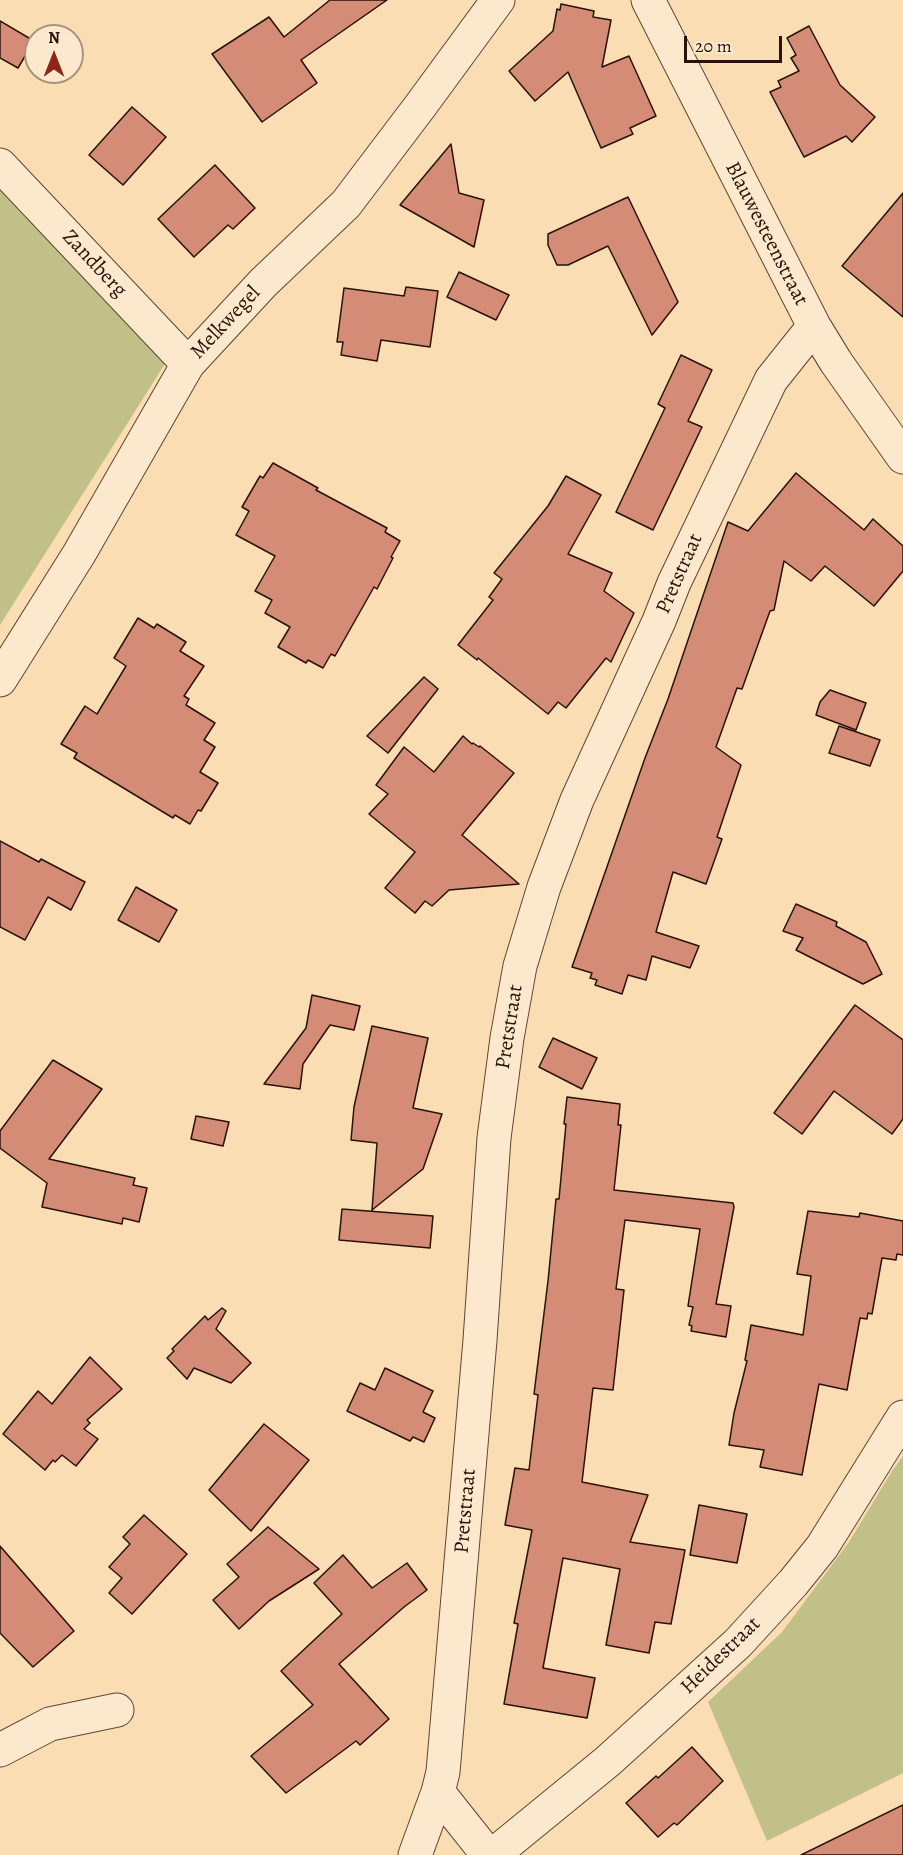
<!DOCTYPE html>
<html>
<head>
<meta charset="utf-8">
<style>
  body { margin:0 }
  #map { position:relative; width:903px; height:1855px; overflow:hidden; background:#faddb2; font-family:Alegreya,serif }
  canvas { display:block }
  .north { position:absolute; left:24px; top:24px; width:60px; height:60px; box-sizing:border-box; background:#fce9cd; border:2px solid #a8937f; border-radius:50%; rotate:0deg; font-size:16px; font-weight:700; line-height:24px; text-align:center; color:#291209 }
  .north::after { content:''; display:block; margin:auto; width:21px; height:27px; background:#8f2418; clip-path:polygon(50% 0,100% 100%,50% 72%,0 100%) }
  .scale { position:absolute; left:684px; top:36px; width:98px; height:27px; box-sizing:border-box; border:3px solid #291209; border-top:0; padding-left:8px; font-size:18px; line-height:21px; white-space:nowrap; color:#291209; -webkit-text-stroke:4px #fce9cd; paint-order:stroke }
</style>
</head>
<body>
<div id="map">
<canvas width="903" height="1855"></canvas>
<div class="north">N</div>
<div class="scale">20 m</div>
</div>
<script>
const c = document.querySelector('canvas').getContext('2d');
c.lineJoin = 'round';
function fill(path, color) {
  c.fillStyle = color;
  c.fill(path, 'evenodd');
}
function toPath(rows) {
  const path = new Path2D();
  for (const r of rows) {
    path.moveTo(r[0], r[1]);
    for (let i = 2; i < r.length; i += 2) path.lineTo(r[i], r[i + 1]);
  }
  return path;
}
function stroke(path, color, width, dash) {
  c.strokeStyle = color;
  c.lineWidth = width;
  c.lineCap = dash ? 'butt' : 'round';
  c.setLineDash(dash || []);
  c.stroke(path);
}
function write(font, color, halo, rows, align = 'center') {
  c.font = font + ' Alegreya,serif';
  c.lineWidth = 6;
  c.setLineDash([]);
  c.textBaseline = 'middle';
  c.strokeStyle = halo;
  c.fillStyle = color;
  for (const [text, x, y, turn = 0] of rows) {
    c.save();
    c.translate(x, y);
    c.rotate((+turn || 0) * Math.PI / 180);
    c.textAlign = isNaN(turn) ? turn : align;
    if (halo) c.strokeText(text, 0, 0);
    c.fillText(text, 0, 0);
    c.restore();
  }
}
fill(toPath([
  [0,183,168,359,0,625],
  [903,1456,903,1773,767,1841,708,1702,782,1632,849,1542,892,1471]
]), '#c2c089');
const building = toPath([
  [330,0,387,0,301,60,317,83,262,122,212,54,269,17,284,37,330,0],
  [561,4,594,11,593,17,611,20,602,67,629,56,656,116,630,128,633,134,601,148,568,72,535,101,509,71,553,31,557,9,560,10,561,4],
  [0,21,34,41,18,68,0,58,0,21],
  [809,26,840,85,875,117,852,142,846,136,804,157,770,92,781,87,778,81,799,71,791,58,796,55,787,38,809,26],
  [132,107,166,137,123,185,89,155,132,107],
  [451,144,459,193,484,200,474,247,400,205,451,144],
  [215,165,255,208,233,229,228,225,194,257,158,219,215,165],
  [903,193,903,317,842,266,903,193],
  [628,197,678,302,652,335,608,246,568,265,557,265,548,245,548,234,628,197],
  [459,272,509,295,496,320,447,297,459,272],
  [406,287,438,291,430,347,381,340,377,361,341,355,343,342,337,342,344,288,404,296,406,287],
  [681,355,712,370,688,421,702,427,653,530,616,512,665,408,658,404,681,355],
  [273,463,318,488,316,490,387,528,385,532,400,541,391,557,393,558,377,589,374,587,335,656,331,654,323,668,308,660,306,663,278,647,290,627,265,613,272,600,255,591,275,556,236,535,249,511,242,507,260,476,263,478,273,463],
  [796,473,864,530,873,519,903,546,903,571,874,606,825,566,811,581,784,561,774,610,770,611,742,689,737,688,716,747,741,765,717,837,722,839,706,884,673,872,656,932,699,946,690,968,652,956,646,980,628,975,622,994,595,985,597,980,590,978,592,973,572,967,645,758,668,699,728,522,748,531,796,473],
  [566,476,601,495,568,554,612,573,604,591,634,613,611,662,606,658,566,708,558,702,548,714,478,658,477,660,458,645,493,600,489,597,502,579,494,573,548,506,566,476],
  [138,618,154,628,157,624,186,642,180,651,204,666,184,696,189,699,186,705,215,723,204,740,215,747,200,772,218,783,201,811,198,810,190,824,175,815,173,818,74,758,77,753,61,744,85,706,97,714,126,666,114,658,138,618],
  [424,677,438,689,388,753,367,736,424,677],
  [830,690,866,703,856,730,816,715,820,702,830,690],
  [839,726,880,740,870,766,829,753,839,726],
  [463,736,472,744,473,743,479,747,480,746,514,773,462,835,519,884,449,890,432,906,425,901,415,913,385,888,415,852,369,814,388,794,376,785,404,747,434,772,463,736],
  [0,841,39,862,41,859,85,882,71,910,48,897,25,940,0,927,0,841],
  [136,887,177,910,159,942,118,920,136,887],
  [796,904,837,922,836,926,866,942,882,974,863,984,796,950,803,938,783,931,796,904],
  [312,995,360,1006,354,1030,330,1025,303,1064,300,1089,264,1084,306,1028,312,995],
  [855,1005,903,1040,903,1119,892,1134,834,1091,802,1134,774,1113,855,1005],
  [372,1026,428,1038,413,1108,442,1114,423,1169,372,1210,377,1143,351,1140,354,1107,372,1026],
  [553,1038,597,1058,582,1089,539,1067,553,1038],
  [53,1060,102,1089,49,1159,135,1178,133,1185,147,1188,139,1222,123,1218,122,1224,42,1207,47,1183,0,1148,0,1131,53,1060],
  [567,1097,620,1104,618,1125,621,1125,614,1190,733,1203,734,1207,716,1304,731,1306,726,1337,691,1331,692,1326,689,1325,693,1307,688,1306,700,1229,625,1220,616,1289,624,1290,613,1390,593,1388,582,1482,648,1495,630,1542,685,1550,671,1624,655,1622,649,1653,606,1645,620,1569,563,1558,543,1668,595,1678,587,1718,504,1704,518,1624,514,1623,532,1530,505,1525,515,1468,529,1470,538,1395,534,1394,548,1281,556,1199,559,1199,566,1124,564,1124,567,1097],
  [196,1116,229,1122,223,1146,191,1139,196,1116],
  [342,1209,433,1216,430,1248,339,1240,342,1209],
  [808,1211,859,1217,860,1213,903,1221,903,1255,897,1254,896,1260,882,1258,872,1314,868,1313,867,1319,860,1318,847,1390,819,1384,802,1475,760,1467,764,1450,729,1445,734,1413,747,1361,745,1360,751,1325,803,1335,811,1276,797,1274,808,1211],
  [222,1308,226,1311,216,1329,251,1363,231,1383,194,1368,187,1379,167,1358,174,1351,172,1349,205,1316,208,1320,222,1308],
  [90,1357,122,1389,87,1420,90,1423,84,1429,98,1439,76,1466,62,1455,55,1462,53,1460,45,1470,3,1434,38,1391,52,1404,90,1357],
  [385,1368,433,1391,423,1412,435,1418,424,1442,413,1437,410,1441,347,1411,360,1383,375,1390,385,1368],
  [264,1424,309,1460,251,1531,209,1490,264,1424],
  [699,1505,747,1514,737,1563,690,1555,699,1505],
  [144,1515,187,1554,132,1614,109,1593,122,1578,109,1567,130,1544,123,1537,144,1515],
  [268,1527,319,1569,269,1601,239,1629,213,1600,239,1577,227,1564,268,1527],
  [0,1546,74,1631,33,1667,0,1633,0,1546],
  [343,1555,372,1588,407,1563,427,1590,404,1607,339,1664,389,1719,360,1745,356,1741,286,1793,251,1756,313,1705,281,1671,342,1614,314,1583,343,1555],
  [692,1747,723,1781,677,1825,674,1823,658,1837,626,1803,656,1776,658,1778,692,1747],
  [903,1805,903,1855,801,1855,903,1805]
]);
fill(building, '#d48c77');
stroke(building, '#291209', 1.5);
const street = toPath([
  [648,0,814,326,836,362,903,457],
  [0,165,188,364],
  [0,680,79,554,188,364,263,283,346,204,421,105,498,0],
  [0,1750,50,1724,117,1710],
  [438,1792,488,1855],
  [415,1855,438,1792,443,1772,480,1340,494,1138,507,1038,520,966,544,887,577,800,659,621,674,583,771,380,814,326],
  [493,1855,608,1761,738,1643,793,1583,822,1547,903,1417]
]);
stroke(street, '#5d4533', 35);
stroke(street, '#fce9cd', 33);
write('21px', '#291209', '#fce9cd', [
  ["Blauwesteenstraat",766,234,63],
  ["Zandberg",94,264,47],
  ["Melkwegel",226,323,-47],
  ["Pretstraat",680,574,-66],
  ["Pretstraat",510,1027,-81],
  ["Pretstraat",466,1511,-85],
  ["Heidestraat",721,1656,-44]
]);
</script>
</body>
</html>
